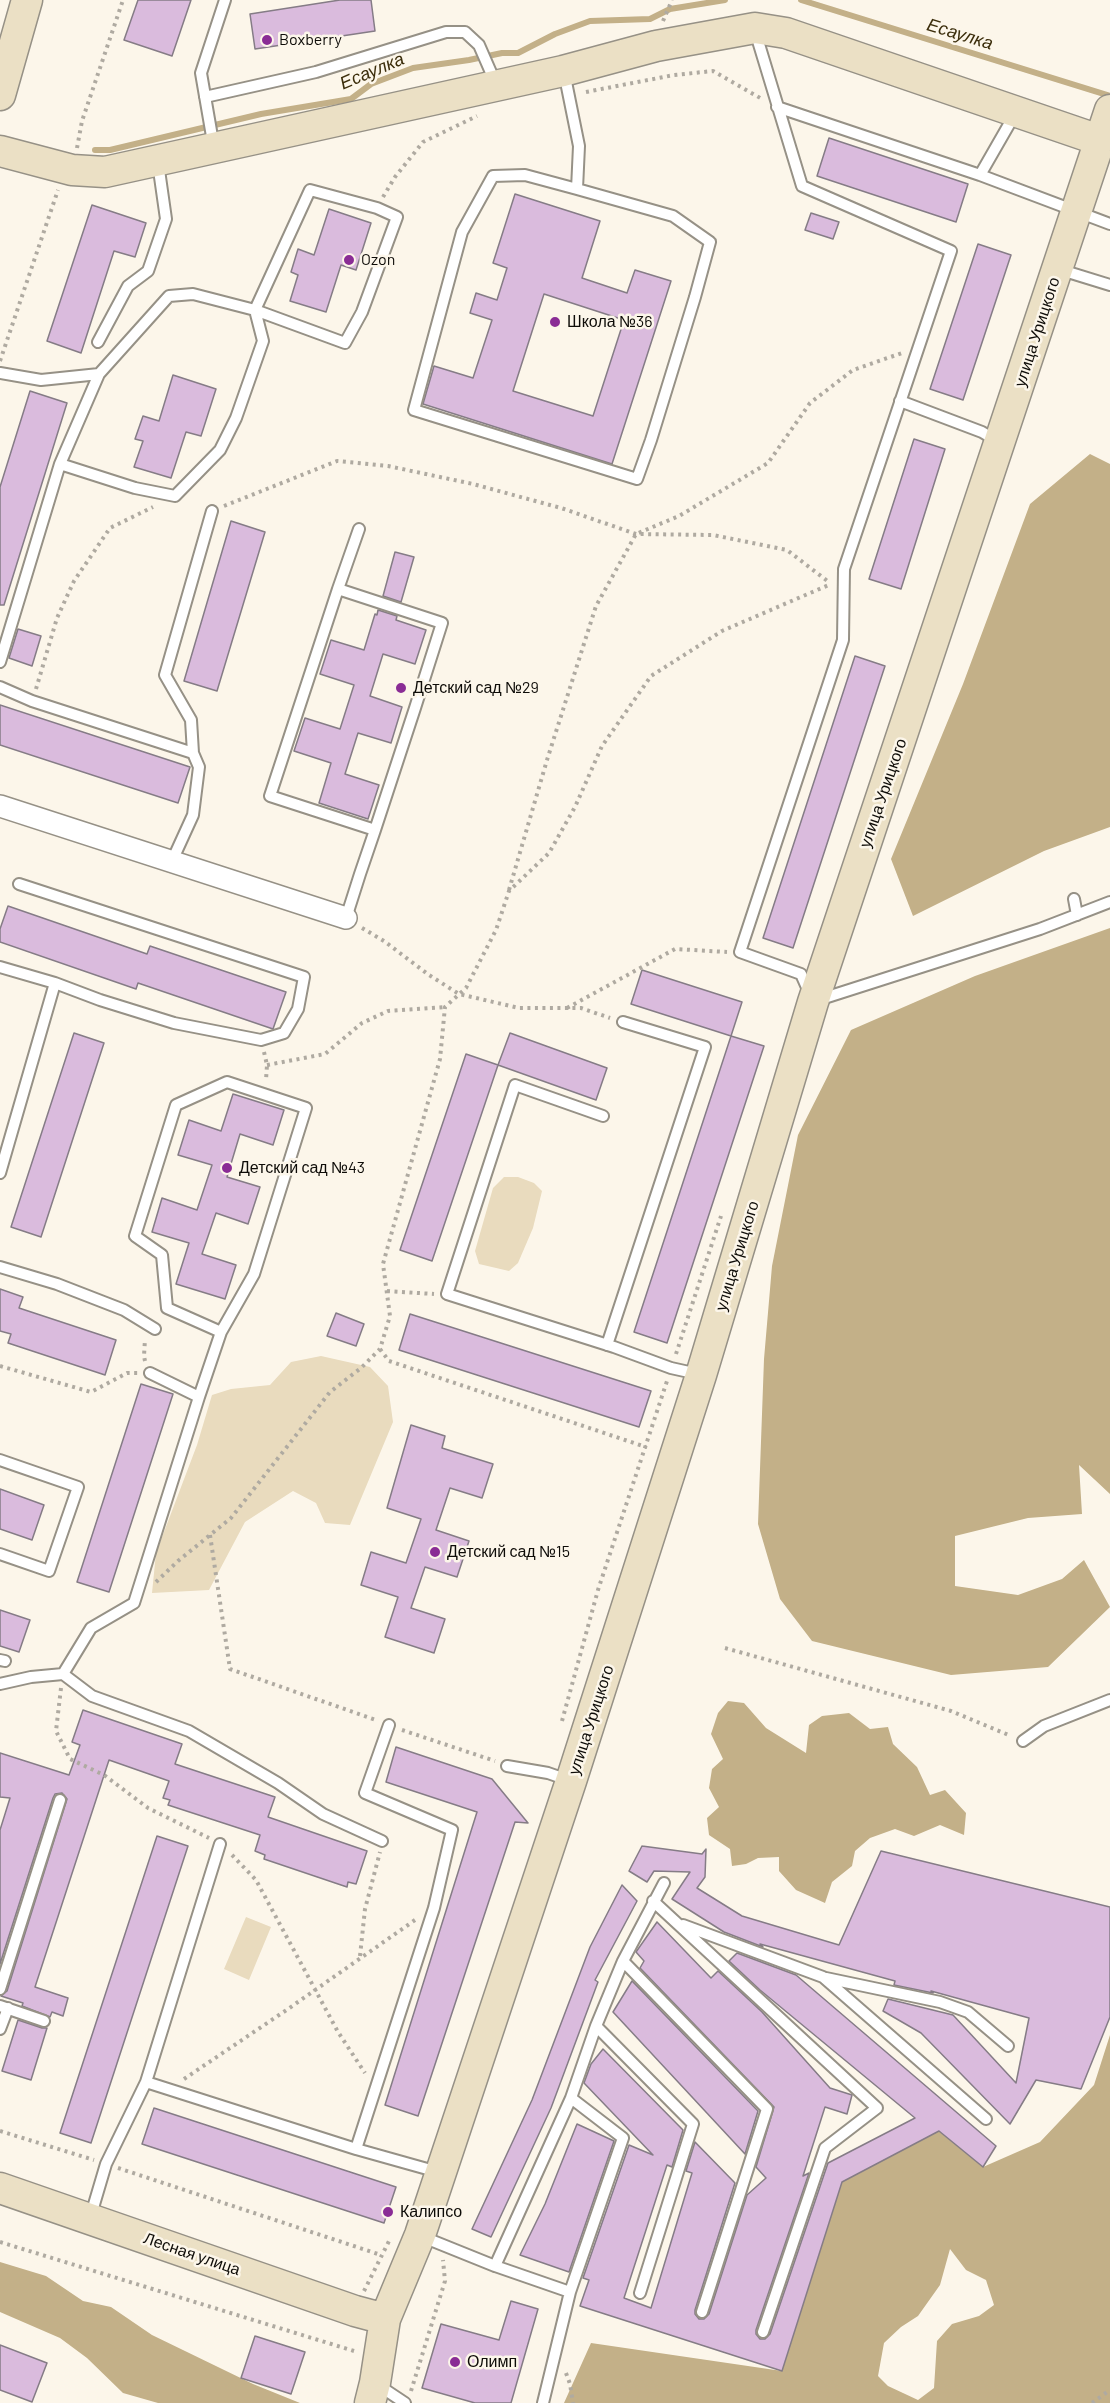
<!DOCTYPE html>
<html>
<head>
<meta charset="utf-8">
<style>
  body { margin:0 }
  canvas { display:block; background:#fcf6ea }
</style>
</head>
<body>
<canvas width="1110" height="2403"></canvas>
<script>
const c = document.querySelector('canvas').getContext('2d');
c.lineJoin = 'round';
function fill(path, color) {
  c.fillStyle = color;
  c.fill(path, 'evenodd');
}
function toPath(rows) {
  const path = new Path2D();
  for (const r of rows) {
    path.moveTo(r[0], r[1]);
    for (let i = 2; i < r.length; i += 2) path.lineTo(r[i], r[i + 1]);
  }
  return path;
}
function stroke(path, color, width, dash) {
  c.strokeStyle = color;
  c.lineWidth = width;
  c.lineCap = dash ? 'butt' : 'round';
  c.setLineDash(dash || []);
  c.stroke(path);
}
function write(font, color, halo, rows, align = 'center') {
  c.font = font + ' Barlow,sans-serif';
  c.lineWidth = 5;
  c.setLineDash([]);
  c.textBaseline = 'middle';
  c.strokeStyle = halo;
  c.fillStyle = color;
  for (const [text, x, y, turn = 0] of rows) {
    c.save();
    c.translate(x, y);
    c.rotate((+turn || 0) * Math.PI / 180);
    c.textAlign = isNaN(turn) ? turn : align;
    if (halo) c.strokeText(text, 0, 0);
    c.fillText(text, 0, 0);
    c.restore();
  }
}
fill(toPath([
  [504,1177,518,1177,534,1183,542,1191,533,1228,518,1263,509,1271,479,1264,475,1251,493,1188],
  [321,1356,370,1367,388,1386,393,1422,350,1525,325,1523,316,1503,293,1491,245,1522,209,1590,152,1593,156,1553,197,1445,212,1395,231,1389,270,1385,291,1362],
  [246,1917,271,1927,249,1980,224,1969]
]), '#e9dbbe');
fill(toPath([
  [1090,454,1110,464,1110,827,1044,851,913,916,891,859,963,684,1030,504],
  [1110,928,1110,1494,1079,1465,1082,1514,1028,1518,955,1536,955,1586,1018,1595,1062,1579,1084,1560,1110,1607,1048,1667,951,1675,812,1641,780,1599,758,1524,764,1359,772,1266,798,1135,851,1030,975,976],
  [728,1701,744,1703,766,1728,806,1753,809,1725,822,1716,849,1713,870,1729,888,1727,893,1744,917,1767,930,1795,945,1790,966,1813,964,1835,940,1825,914,1836,895,1829,870,1838,855,1851,852,1866,832,1882,825,1903,796,1890,779,1871,779,1857,758,1858,746,1864,732,1866,730,1849,709,1835,707,1818,719,1807,709,1788,712,1769,723,1759,711,1734,718,1713],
  [1110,2035,1110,2403,564,2403,591,2343,782,2371,842,2182,939,2131,983,2167,1040,2142,1094,2085],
  [950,2249,966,2270,986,2280,994,2305,979,2316,952,2324,937,2341,934,2388,918,2400,888,2386,878,2376,884,2343,901,2327,918,2316,940,2285],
  [0,2262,46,2276,83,2301,111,2307,152,2335,253,2384,300,2403,158,2403,123,2393,87,2358,60,2338,0,2312]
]), '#c3b088');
stroke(toPath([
  [801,0,1110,96],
  [95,150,110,150,261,114,351,99,371,84,413,68,469,60,502,53,518,53,555,34,590,21,650,19,670,9,725,0]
]), '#c3b088', 6);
const building = toPath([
  [138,0,191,0,172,56,124,40,138,0],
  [340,0,371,0,375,31,255,49,250,14,340,0],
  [829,138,968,184,956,222,817,176,829,138],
  [515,194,600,221,582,278,627,293,635,270,671,281,612,464,423,404,434,366,473,378,492,320,470,313,476,293,497,300,507,268,493,263,515,194],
  [544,294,624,320,593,416,513,391,544,294],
  [92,205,146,223,135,257,114,251,81,353,47,341,92,205],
  [329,209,371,223,356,270,341,265,326,312,290,301,298,275,291,272,298,249,314,255,329,209],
  [811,213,839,222,833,239,805,230,811,213],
  [978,244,1011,255,963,400,930,389,978,244],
  [173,375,216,389,201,436,186,432,171,478,134,467,143,441,135,439,143,416,159,421,173,375],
  [30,391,67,403,4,605,0,605,0,487,30,391],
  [914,439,945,449,901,589,869,579,914,439],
  [231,521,265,532,217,691,184,681,231,521],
  [395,552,414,557,401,602,383,596,395,552],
  [378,610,397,616,396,620,426,630,415,664,383,654,370,696,402,707,391,743,358,733,345,774,379,785,368,819,319,803,331,763,294,751,305,718,340,729,354,685,320,674,331,640,364,650,375,614,377,615,378,610],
  [18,629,41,636,32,666,9,658,18,629],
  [855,656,885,666,793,948,763,938,855,656],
  [0,705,190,767,178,803,0,745,0,705],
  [8,906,147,954,150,946,286,992,273,1029,138,983,136,989,0,942,0,929,8,906],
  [642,970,742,1002,731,1036,631,1004,642,970],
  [74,1033,104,1043,41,1237,11,1227,74,1033],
  [510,1033,607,1068,596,1100,498,1065,510,1033],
  [731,1036,764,1046,667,1343,634,1332,731,1036],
  [466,1054,498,1065,432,1261,400,1250,466,1054],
  [233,1094,284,1110,273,1145,240,1134,227,1177,260,1187,248,1224,216,1213,202,1254,236,1265,225,1299,176,1284,189,1243,152,1232,162,1198,197,1210,212,1165,178,1155,189,1120,221,1131,233,1094],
  [0,1289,23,1297,19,1308,116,1340,105,1375,8,1343,11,1334,0,1331,0,1289],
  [336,1313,364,1324,356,1346,327,1336,336,1313],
  [410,1314,651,1391,639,1427,399,1350,410,1314],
  [141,1384,173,1394,109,1592,77,1582,141,1384],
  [411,1425,445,1436,442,1448,493,1464,482,1498,450,1488,436,1530,469,1541,457,1577,425,1567,411,1608,445,1619,434,1653,385,1637,398,1597,361,1585,371,1552,406,1563,421,1519,387,1508,411,1425],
  [0,1489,44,1505,32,1540,0,1529,0,1489],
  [0,1610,30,1620,19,1652,0,1646,0,1610],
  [83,1710,182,1744,175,1764,275,1797,268,1817,367,1851,356,1884,348,1882,347,1887,264,1859,265,1855,255,1851,260,1835,168,1805,170,1800,163,1798,169,1781,109,1760,35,1987,68,1998,63,2016,52,2012,50,2017,22,2006,23,2003,1,1996,7,1991,67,1799,62,1793,55,1794,53,1798,0,1964,0,1830,10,1798,0,1797,0,1753,69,1775,80,1745,72,1742,83,1710],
  [396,1747,492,1779,528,1823,515,1822,418,2116,385,2105,477,1812,386,1782,396,1747],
  [157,1836,188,1846,91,2143,60,2133,157,1836],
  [642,1846,702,1854,706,1849,705,1877,697,1888,742,1916,839,1945,881,1851,1110,1907,1110,2017,1081,2089,1036,2080,1010,2124,921,2033,883,2011,888,1999,953,2015,1016,2083,1029,2018,931,1991,933,1993,894,1985,895,1981,760,1944,763,1947,724,1932,672,1899,690,1872,654,1871,647,1882,629,1871,642,1846],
  [622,1885,637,1901,595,1980,598,1982,551,2108,491,2237,472,2229,532,2100,590,1947,622,1885],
  [657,1922,711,1978,718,1971,762,2012,830,2088,852,2095,847,2114,825,2107,803,2176,809,2173,756,2330,756,2334,760,2339,765,2339,770,2334,828,2163,915,2118,760,1990,729,1961,737,1953,796,1975,996,2146,983,2167,939,2131,842,2182,782,2371,580,2306,589,2280,583,2278,629,2145,653,2155,584,2083,591,2064,603,2049,683,2130,672,2167,667,2165,624,2298,651,2308,692,2173,686,2171,695,2142,735,2183,695,2310,695,2314,699,2319,704,2319,709,2314,747,2195,766,2178,756,2167,774,2107,640,1968,644,1961,636,1952,657,1922],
  [632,1981,758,2111,745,2154,613,2012,632,1981],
  [18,2020,42,2028,47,2028,31,2080,2,2071,18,2020],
  [154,2108,396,2187,384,2223,142,2144,154,2108],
  [577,2124,614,2141,569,2272,520,2255,545,2204,577,2124],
  [511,2301,538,2309,511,2403,475,2403,422,2388,441,2324,499,2340,511,2301],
  [255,2336,305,2352,291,2394,241,2378,255,2336],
  [0,2345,47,2363,32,2402,0,2390,0,2345]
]);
fill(building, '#dabbdd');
stroke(building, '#857c86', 1.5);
const lane = toPath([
  [755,31,802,186,951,251,844,569,843,640,740,952,801,974,809,992],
  [564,72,579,146,577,189,525,175,493,176,462,232,414,410,637,479,651,440,695,297,710,242,673,216,577,189],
  [205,97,316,72,446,32,465,32,479,45,496,84],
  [777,107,980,175,1015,114],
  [214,148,201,73,225,0],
  [980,175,1110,224],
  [1058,269,1110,285],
  [98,342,128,286,148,271,166,219,158,163],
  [0,373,41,380,99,374,169,296,193,294,255,310,345,343,362,312,397,217,377,208,310,190,255,310,263,341,236,418,220,450,175,496,135,488,60,464],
  [900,401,982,432,997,441],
  [338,589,359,529],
  [0,662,60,464,99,374],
  [0,687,32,701,193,753,199,767,193,815,172,861],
  [193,753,191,720,165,675,212,511],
  [19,884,304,977,298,1009,284,1033,261,1040,174,1023,100,1000,55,983],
  [1074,899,1077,915],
  [346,918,360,874,375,830,415,708,442,623,338,589,270,796,375,830],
  [0,967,55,983,0,1173],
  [818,1000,1040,929,1110,902],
  [603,1116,515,1085,447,1294,614,1347,671,1368,698,1374],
  [0,1267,57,1284,124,1310,155,1329],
  [607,1345,705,1047,623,1022],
  [199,1397,221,1332,167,1308,162,1255,135,1236,176,1105,227,1082,306,1108,254,1274,221,1332],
  [0,1460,78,1487,49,1571,0,1554],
  [0,1660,5,1661],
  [63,1674,92,1696,189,1731,278,1783,323,1814,382,1841],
  [0,1684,31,1677,63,1674,91,1628,134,1603,199,1397,150,1373],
  [1023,1741,1044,1726,1110,1700],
  [507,1766,548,1773,568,1780],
  [653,1901,877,2108,825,2148,763,2332],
  [683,1925,823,1977,986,2119],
  [623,1961,767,2109,702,2312],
  [826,1978,940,2002,968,2012,1008,2046],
  [0,1989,60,1800],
  [0,2006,44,2021],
  [596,2026,693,2124,640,2293],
  [0,2029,8,2008],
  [146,2082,356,2149,438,2172],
  [356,2149,434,1908,452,1830,365,1793,389,1725],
  [90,2218,106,2164,146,2082,220,1844],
  [423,2237,495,2266,570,2292,623,2138,571,2098,596,2026,623,1961,664,1883],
  [495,2266,571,2098],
  [378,2385,405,2403],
  [543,2403,570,2292]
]);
const street = toPath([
  [0,806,346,918]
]);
const secondary = toPath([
  [0,95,27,0],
  [0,151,72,170,105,172,563,71,656,46,755,28,786,33,1099,140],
  [0,2188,355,2311,385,2319],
  [370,2403,375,2383,385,2319,420,2235,571,1781,701,1375,813,1002,1110,110]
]);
stroke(lane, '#969186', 14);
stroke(street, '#969186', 24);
stroke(secondary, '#969186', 33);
stroke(toPath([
  [663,21,672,0],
  [586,92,674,75,713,71,762,99],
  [77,148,82,121,123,0],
  [383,197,395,177,423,142,477,116],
  [0,361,58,190],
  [224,506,337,461,388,466,473,484,561,508,636,534,713,535,787,550,830,583],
  [36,689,57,618,74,581,110,528,153,507],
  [509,890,547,760,596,606,636,534,679,516,768,463,810,403,853,370,902,353],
  [362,928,384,941,429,975,459,994,519,1008,581,1008,610,1018],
  [567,1008,675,949,727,952],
  [264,1052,267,1065,266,1080],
  [267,1065,325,1054,362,1023,388,1011,445,1007],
  [387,1291,434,1294],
  [380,1349,389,1361,646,1447],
  [676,1354,721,1216],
  [145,1361,144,1356,145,1339],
  [0,1366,91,1392,127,1373,138,1373],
  [210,1535,230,1669,376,1720],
  [156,1582,178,1561,231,1518,330,1392,361,1368,380,1349,390,1316,383,1264,440,1059,445,1007,466,988,496,930,509,891,549,853,575,807,602,746,651,676,722,631,831,584],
  [725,1648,951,1711,1011,1736],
  [61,1688,56,1731,70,1759,104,1775,148,1808,209,1838],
  [562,1721,598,1590,667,1381],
  [402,1730,495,1761],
  [232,1855,256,1880,338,2032,365,2073],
  [360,1956,365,1909,380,1852],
  [184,2079,288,2009,415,1920],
  [0,2131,94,2160],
  [118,2168,381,2255],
  [0,2242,354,2351],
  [364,2291,389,2241],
  [566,2373,570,2384,573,2403],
  [411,2391,445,2281,443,2260],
  [1092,2403,1110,2390]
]), '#afaaa1', 4, [3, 4.5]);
stroke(lane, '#fff', 10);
stroke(street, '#fff', 21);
stroke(secondary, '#ebe0c5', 30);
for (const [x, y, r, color] of [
  [267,40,6,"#8a2c95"],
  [349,260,6,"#8a2c95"],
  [555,322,6,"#8a2c95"],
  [401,688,6,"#8a2c95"],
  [227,1168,6,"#8a2c95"],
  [435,1552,6,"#8a2c95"],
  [388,2212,6,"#8a2c95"],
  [455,2362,6,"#8a2c95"]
]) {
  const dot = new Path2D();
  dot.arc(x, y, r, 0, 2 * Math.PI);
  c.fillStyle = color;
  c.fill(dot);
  stroke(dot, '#fcf6ea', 2);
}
write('16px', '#0e0c08', '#fcf6ea', [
  ["Boxberry",279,40],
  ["Ozon",361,260],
  ["Школа №36",567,322],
  ["Детский сад №29",413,688],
  ["Детский сад №43",239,1168],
  ["Детский сад №15",447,1552],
  ["Калипсо",400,2212],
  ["Олимп",467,2362]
], 'left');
write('16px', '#0e0c08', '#fcf6ea', [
  ["улица Урицкого",1037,332,-72],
  ["улица Урицкого",883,793,-71],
  ["улица Урицкого",737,1256,-73],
  ["улица Урицкого",591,1720,-72],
  ["Лесная улица",192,2254,19]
]);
write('italic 18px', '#3c2e0c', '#fcf6ea', [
  ["Есаулка",960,34,17],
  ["Есаулка",372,71,-23]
]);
</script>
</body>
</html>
